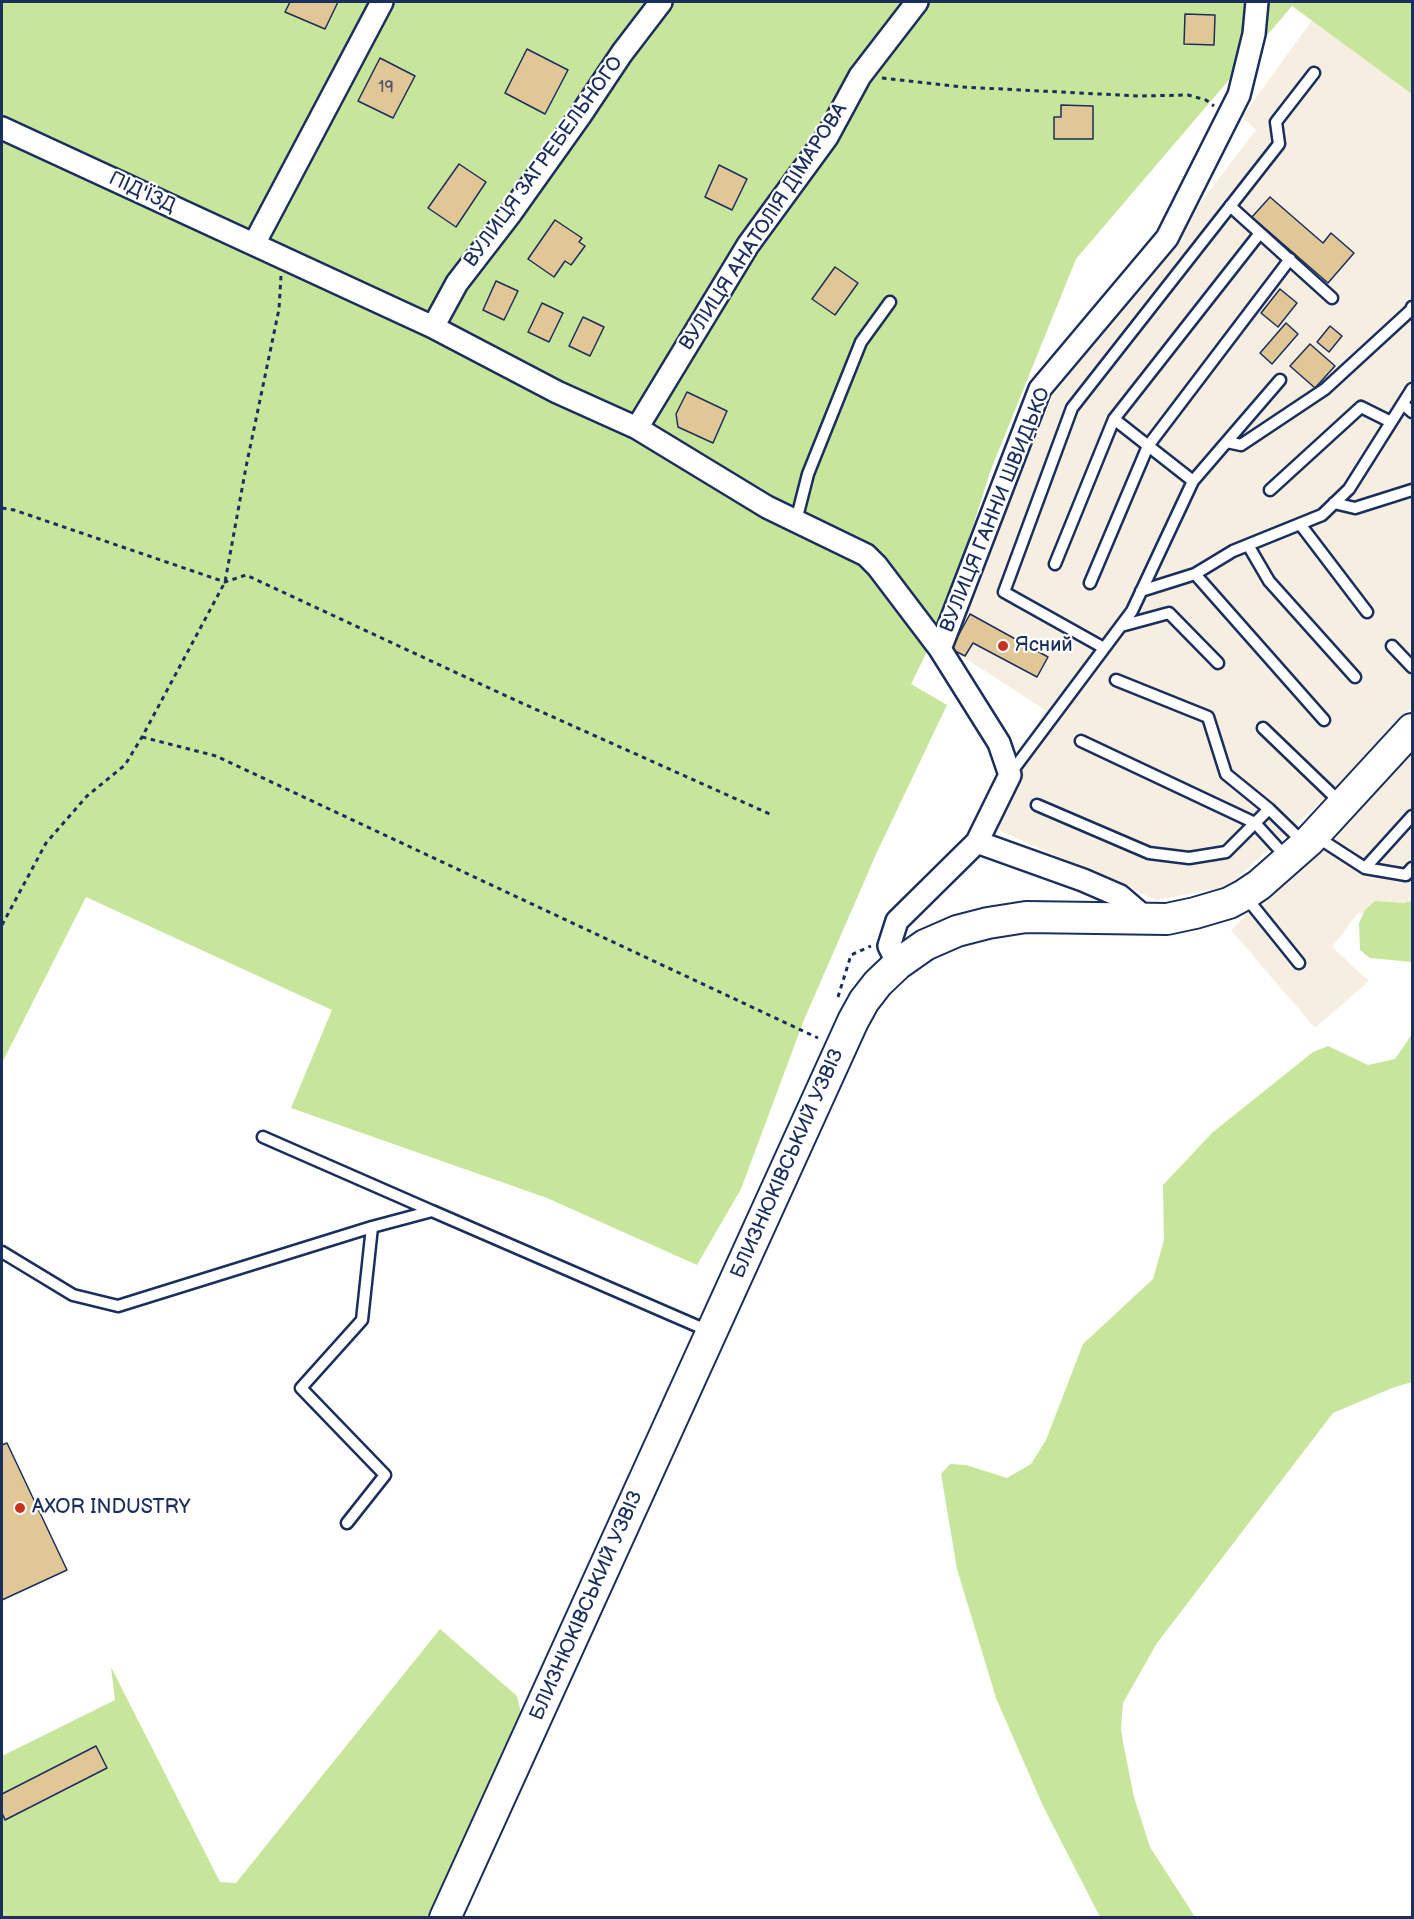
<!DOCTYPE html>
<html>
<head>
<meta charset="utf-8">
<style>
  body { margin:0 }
  #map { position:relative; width:1414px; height:1919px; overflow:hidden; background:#fff; font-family:"Balsamiq Sans",sans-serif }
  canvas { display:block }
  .frame { position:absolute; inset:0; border:3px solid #1b2f5e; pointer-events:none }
</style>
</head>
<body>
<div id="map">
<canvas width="1414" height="1919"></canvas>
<div class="frame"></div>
</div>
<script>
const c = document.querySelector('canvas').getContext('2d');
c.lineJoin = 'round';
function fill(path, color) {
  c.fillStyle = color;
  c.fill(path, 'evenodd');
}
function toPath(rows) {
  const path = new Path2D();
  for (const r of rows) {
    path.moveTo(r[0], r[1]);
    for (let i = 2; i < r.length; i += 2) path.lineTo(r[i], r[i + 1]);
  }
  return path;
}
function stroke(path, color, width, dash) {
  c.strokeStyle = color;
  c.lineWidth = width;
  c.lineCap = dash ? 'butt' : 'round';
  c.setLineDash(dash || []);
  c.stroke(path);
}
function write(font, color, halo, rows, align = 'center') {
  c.font = font + ' "Balsamiq Sans",sans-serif';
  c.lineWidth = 4.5;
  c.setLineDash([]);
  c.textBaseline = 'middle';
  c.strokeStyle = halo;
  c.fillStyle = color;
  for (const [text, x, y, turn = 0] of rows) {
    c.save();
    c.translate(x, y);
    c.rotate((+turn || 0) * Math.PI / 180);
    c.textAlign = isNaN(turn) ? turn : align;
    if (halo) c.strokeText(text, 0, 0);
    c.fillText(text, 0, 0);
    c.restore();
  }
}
fill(toPath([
  [1318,12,1412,68,1412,706,1357,769,1227,887,1156,900,998,830,1030,737,1045,710,951,649,1052,397,1256,130,1242,117],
  [1412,755,1412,913,1393,918,1358,913,1332,947,1369,981,1315,1028,1231,930,1260,902,1321,851]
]), '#f6eee0');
fill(toPath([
  [2,2,1412,2,1412,94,1292,6,1076,259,990,472,945,615,911,684,947,705,877,852,804,1020,741,1189,697,1265,547,1198,291,1108,332,1010,86,897,2,1063],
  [1375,901,1404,903,1412,901,1412,962,1370,958,1360,950,1359,923,1365,910],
  [1412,1034,1412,1382,1392,1388,1333,1413,1157,1643,1123,1703,1121,1728,1123,1742,1134,1797,1150,1847,1195,1917,1100,1917,1043,1806,996,1698,957,1569,941,1474,950,1464,966,1465,1007,1478,1031,1464,1046,1440,1083,1344,1153,1279,1164,1240,1163,1185,1213,1132,1313,1052,1328,1046,1368,1065,1395,1059],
  [440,1629,517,1696,522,1717,428,1917,2,1918,2,1756,115,1700,111,1667,220,1882,236,1883]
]), '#c8e59c');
const building = toPath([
  [290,2,338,2,325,29,285,12,290,2],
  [1185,14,1215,15,1214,45,1184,44,1185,14],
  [527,49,568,70,545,114,505,93,527,49],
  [380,58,415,76,393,118,358,101,380,58],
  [1061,105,1093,106,1093,139,1054,139,1054,117,1061,117,1061,105],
  [459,164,486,182,456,227,428,208,459,164],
  [719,165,747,179,732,210,705,197,719,165],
  [1270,197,1323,243,1331,233,1354,253,1328,283,1252,217,1270,197],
  [555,220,582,238,579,242,585,246,571,265,565,261,554,277,528,259,555,220],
  [835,267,858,283,835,315,812,299,835,267],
  [496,281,518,291,504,320,483,310,496,281],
  [1280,289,1297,303,1278,327,1261,313,1280,289],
  [542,303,563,313,549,342,528,332,542,303],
  [583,317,604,327,590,356,569,346,583,317],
  [1286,323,1298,334,1272,364,1260,353,1286,323],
  [1330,326,1342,336,1329,352,1317,342,1330,326],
  [1310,344,1335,366,1315,388,1290,366,1310,344],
  [687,392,727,411,713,443,678,427,676,414,687,392],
  [970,614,1048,657,1037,677,973,643,965,656,951,649,970,614],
  [7,1443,67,1570,2,1600,2,1445,7,1443],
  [96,1746,107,1768,5,1820,2,1813,2,1794,96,1746]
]);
fill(building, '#e1c696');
stroke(building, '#1b2f5e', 1.5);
const lane = toPath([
  [1230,206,1332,298],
  [1403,404,1412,412],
  [1114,419,1193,481],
  [1227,442,1241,445,1325,389,1411,310,1412,307],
  [1270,490,1361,407,1391,422],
  [1334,503,1355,508,1412,490],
  [796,521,808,474,861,342,890,302],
  [1300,524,1367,612],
  [1248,545,1269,581,1355,677],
  [1055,564,1114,419,1260,233],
  [1195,574,1324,720],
  [1090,583,1148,446,1290,259],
  [1141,591,1195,574,1233,551,1322,515,1349,489,1412,389],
  [1121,626,1169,613,1218,663],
  [1392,646,1412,667],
  [1104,648,1004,592,1072,408,1279,144,1276,122,1314,73],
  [1116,680,1208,717,1226,774,1269,809],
  [1263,728,1342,804],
  [1081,741,1255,823,1287,858],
  [1010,774,1132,611,1193,481,1280,380],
  [1037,805,1149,853,1189,858,1226,852,1269,809,1304,843],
  [1317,837,1365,868,1406,875,1412,868],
  [1365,868,1412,816],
  [1245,896,1299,963],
  [263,1137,432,1211],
  [2,1252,73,1295,118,1306,372,1227,432,1211,711,1332],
  [347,1523,385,1475,301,1388,362,1320,372,1227]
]);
const street = toPath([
  [2,128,433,327,557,392,637,428,767,507,866,555,877,566,940,649,999,743,1010,775,977,842,897,921,889,946,898,964],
  [254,244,382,2],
  [433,327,457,283,511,213,580,116,622,53,661,2],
  [637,428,748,245,827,137,860,76,917,2],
  [940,649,1040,389,1167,238,1239,95,1254,34,1257,2],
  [977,842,1083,880,1120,896,1148,920]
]);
const secondary = toPath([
  [445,1918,853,1021,864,1001,878,983,898,964,925,945,957,931,988,923,1026,917,1167,919,1195,913,1229,903,1244,895,1259,885,1309,841,1412,729]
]);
stroke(lane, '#1b2f5e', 15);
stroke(street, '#1b2f5e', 26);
stroke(secondary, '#1b2f5e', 34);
stroke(toPath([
  [882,78,962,87,1139,96,1188,95,1206,100,1214,106],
  [2,508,14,510,225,582,246,575,515,700,772,815],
  [142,737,216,756,818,1038],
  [2,925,46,843,87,796,125,765,142,737,225,582,246,467,279,309,281,276],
  [838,997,851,955,871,946]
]), '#1b2f5e', 3, [4.5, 4.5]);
stroke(lane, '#fff', 10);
stroke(street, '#fff', 21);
stroke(secondary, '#fff', 30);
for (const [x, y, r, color] of [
  [1003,646,6,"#c8321e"],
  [20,1508,6,"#c8321e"]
]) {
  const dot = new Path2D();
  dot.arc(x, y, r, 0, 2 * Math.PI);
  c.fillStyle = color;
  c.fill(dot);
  stroke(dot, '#fff', 2);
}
write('16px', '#4c556c', null, [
  ["19",386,88]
]);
write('20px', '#1b2f5e', '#fff', [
  ["ВУЛИЦЯ ЗАГРЕБЕЛЬНОГО",544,162,-54],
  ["ПІД'ЇЗД",142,193,25],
  ["ВУЛИЦЯ АНАТОЛІЯ ДІМАРОВА",764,227,-57],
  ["ВУЛИЦЯ ГАННИ ШВИДЬКО",996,510,-68],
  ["БЛИЗНЮКІВСЬКИЙ УЗВІЗ",788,1164,-66],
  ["БЛИЗНЮКІВСЬКИЙ УЗВІЗ",587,1606,-66]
]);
write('20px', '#1b2f5e', '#fff', [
  ["Ясний",1015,646],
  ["AXOR INDUSTRY",32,1508]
], 'left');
</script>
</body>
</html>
